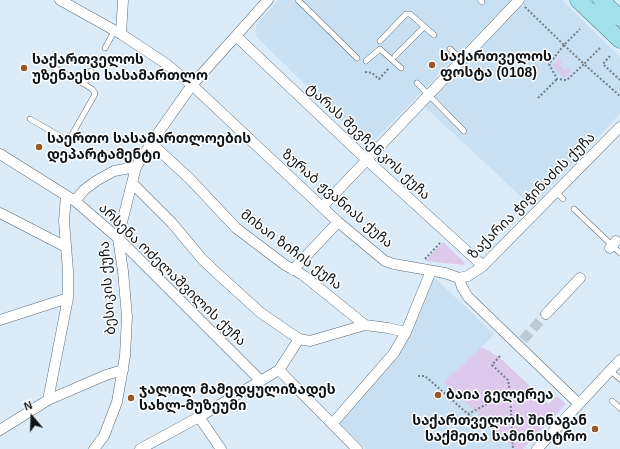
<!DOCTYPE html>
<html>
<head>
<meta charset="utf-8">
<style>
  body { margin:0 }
  #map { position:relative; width:620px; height:449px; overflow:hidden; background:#dbebf8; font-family:Arial,sans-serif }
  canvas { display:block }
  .north { position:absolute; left:12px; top:397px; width:40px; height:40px; -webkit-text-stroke:3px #fff; paint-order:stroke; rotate:341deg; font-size:11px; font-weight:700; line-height:16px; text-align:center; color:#0e1418 }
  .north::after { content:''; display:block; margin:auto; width:14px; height:18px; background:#0e1418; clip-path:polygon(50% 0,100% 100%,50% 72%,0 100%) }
</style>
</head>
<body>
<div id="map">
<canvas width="620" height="449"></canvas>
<div class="north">N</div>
</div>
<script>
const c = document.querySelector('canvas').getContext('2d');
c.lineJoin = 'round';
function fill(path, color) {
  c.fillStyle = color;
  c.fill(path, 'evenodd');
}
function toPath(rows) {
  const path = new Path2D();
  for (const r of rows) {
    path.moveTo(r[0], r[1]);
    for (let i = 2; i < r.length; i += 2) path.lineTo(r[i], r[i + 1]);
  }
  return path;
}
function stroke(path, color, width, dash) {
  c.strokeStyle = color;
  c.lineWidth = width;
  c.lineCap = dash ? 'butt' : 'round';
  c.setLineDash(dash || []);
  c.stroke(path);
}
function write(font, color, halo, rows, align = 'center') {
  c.font = font + ' Arial,"Noto Sans Georgian",sans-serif';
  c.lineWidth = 3;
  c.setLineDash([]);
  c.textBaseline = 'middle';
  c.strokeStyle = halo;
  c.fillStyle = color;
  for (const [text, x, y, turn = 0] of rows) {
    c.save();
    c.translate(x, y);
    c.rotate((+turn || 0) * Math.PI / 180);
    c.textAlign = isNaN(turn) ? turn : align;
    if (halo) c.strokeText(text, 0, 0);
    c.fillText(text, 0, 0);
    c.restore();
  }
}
fill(toPath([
  [278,0,511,0,372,143,365,144,256,36,256,25],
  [526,0,562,0,620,57,620,114,532,207,423,105],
  [435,278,494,334,474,356,444,382,515,449,366,449,338,423,395,356,429,279]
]), '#c9e0f2');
fill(toPath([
  [558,59,562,62,559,65,564,70,568,68,571,71,566,77,563,77,553,67,553,65],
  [443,242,465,263,464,265,425,261],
  [482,347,499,357,549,404,557,396,566,404,523,449,515,449,444,382]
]), '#ddc9ec');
stroke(toPath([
  [523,340,546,314]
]), '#bccbd6', 10, [10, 5]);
const lane = toPath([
  [298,0,357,58],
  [480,0,482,2],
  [380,41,406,14,410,14,434,35],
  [105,48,115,30],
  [450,49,462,60],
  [395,56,424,27],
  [366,61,380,49,401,68],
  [54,68,84,84],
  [417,83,464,131],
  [30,119,65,139,70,138,94,96,95,93,92,89,84,84,91,71],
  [556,192,563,199],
  [574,209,620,253],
  [610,370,620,379],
  [612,401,620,408]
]);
const street = toPath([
  [60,0,121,34,165,63,192,85,338,222,385,261,394,264,445,273,459,278,468,276,483,266,620,127],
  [121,34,123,0],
  [236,36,367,160,483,266],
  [151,143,190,179,236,228,285,265,303,275,365,325],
  [0,154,75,201,118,238,261,381],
  [132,183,172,223,202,259,219,275,261,313,299,339,310,341,365,325,388,328,406,332],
  [75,201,84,190,96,181,114,171,136,167],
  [322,207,519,0],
  [0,213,66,247],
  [610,248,616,241],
  [293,270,338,222],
  [459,278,462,287,468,297,579,404],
  [546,314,580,278],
  [0,320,68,298],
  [279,370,357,449],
  [48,400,106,375,123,370],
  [199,417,221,449],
  [333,423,394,353,406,332,431,271],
  [0,430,48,400,68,298,68,271,64,221,66,196],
  [94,449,104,436,117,402,125,356,127,317,123,271,118,238,136,167,151,143,192,85,268,0],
  [140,449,199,417,279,370,299,339],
  [537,449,620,360]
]);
const primary = toPath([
  [578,0,620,40],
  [601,0,620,18]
]);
stroke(lane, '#5d6b76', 6);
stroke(street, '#5d6b76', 11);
stroke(primary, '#468b97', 17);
stroke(toPath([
  [525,7,564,45,580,29],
  [564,45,584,64,567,80,557,79,549,64,564,45],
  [600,48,584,64,620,96],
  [610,56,603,64,620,80],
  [365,72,372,73,379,79,389,68],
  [538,98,557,79],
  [425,259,441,242],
  [500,356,492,365,508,380,510,392,513,449],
  [418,376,425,376,468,414,510,392],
  [468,414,513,442]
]), '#727d86', 2, [2, 2]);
stroke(lane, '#fff', 5);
stroke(street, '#fff', 10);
stroke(primary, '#a2e0ea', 16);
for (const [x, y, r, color] of [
  [432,65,4,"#9b562b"],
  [24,68,4,"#9b562b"],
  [39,147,4,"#9b562b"],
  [438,395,4,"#9b562b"],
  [131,398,4,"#9b562b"],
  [595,429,4,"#9b562b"]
]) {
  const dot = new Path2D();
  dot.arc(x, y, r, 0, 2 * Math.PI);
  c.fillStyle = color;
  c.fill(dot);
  stroke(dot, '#fff', 1.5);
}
write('bold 14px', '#0e1418', '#fff', [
  ["საქართველოს",440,57],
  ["ფოსტა (0108)",440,73],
  ["საქართველოს",32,60],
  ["უზენაესი სასამართლო",32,76],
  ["საერთო სასამართლოების",47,139],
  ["დეპარტამენტი",47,155],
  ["ჯალილ მამედყულიზადეს",139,390],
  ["სახლ-მუზეუმი",139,406],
  ["ბაია გელერეა",446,395],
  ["საქართველოს შინაგან",587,421,"right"],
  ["საქმეთა სამინისტრო",587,437,"right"]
], 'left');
write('14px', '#0e1418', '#fff', [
  ["ტარას შევჩენკოს ქუჩა",368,142,43],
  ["ზაქარია ჭიჭინაძის ქუჩა",532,196,-45],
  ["ზურაბ ჟვანიას ქუჩა",337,199,41],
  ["მიხაი ზიჩის ქუჩა",291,250,37],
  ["არსენა ოძელაშვილის ქუჩა",172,275,44],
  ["ბესიკის ქუჩა",108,288,-94]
]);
</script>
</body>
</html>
